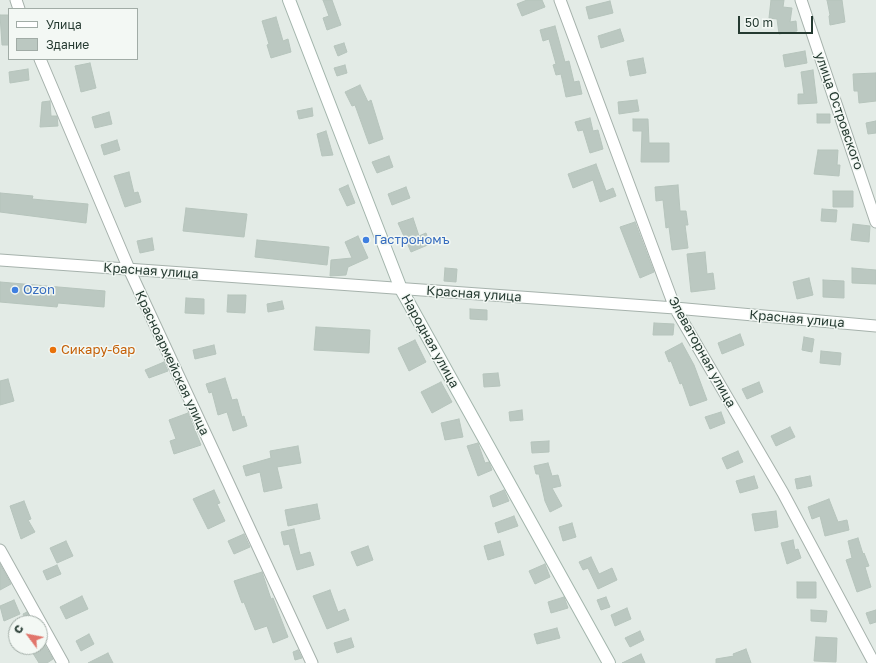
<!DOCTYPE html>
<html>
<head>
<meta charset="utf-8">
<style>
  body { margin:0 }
  #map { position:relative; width:876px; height:663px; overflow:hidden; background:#e3ebe6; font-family:"Golos Text",sans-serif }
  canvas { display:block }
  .legend { position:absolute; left:8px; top:8px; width:130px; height:52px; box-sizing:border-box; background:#f3f8f4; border:1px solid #a1aca6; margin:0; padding:5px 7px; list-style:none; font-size:12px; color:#253a31 }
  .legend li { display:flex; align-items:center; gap:8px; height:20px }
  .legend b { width:20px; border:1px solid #a1aca6 }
  .north { position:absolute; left:8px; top:615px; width:40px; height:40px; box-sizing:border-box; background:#f3f8f4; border:1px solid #a1aca6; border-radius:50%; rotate:302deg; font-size:11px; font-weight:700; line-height:16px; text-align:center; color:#253a31 }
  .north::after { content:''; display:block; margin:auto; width:14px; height:18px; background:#e1756b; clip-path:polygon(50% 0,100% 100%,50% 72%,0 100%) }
  .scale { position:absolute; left:738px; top:16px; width:75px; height:18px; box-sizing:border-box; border:2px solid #253a31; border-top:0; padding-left:5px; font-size:12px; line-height:14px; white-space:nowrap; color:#253a31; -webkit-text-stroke:3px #f3f8f4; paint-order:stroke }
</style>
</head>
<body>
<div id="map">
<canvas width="876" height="663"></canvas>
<ul class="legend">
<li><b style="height:5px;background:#fff"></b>Улица</li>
<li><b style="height:11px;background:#bbc8c1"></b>Здание</li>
</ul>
<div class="north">С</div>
<div class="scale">50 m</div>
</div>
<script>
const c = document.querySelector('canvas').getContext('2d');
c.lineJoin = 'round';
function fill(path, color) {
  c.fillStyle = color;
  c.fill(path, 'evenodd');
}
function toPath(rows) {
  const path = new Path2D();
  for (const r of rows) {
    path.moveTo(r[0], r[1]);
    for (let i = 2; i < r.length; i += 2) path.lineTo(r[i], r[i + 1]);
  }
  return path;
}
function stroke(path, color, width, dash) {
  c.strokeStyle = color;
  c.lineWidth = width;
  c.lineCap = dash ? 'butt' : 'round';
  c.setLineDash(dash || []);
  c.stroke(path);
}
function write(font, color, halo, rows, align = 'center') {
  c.font = font + ' "Golos Text",sans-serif';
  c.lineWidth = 3;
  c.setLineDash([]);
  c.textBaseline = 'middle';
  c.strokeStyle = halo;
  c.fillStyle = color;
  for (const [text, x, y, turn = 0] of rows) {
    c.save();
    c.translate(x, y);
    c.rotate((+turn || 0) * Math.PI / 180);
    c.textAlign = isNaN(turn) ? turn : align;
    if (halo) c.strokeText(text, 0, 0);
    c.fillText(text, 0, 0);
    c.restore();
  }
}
const building = toPath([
  [323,0,332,0,341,25,327,30,323,18,329,16,323,0],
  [527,0,542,0,545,7,522,16,517,4,527,0],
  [771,0,784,0,783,7,792,8,790,22,796,21,797,31,779,34,777,19,769,18,771,0],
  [827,0,842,0,845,22,830,25,829,16,830,15,827,0],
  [610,1,613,13,589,19,586,7,610,1],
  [0,15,9,15,9,45,2,45,0,15],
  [276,17,283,41,288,39,291,52,271,58,267,45,269,44,262,21,276,17],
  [555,26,565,62,569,61,574,82,579,81,582,94,566,97,561,74,556,75,553,65,556,64,549,39,543,41,540,30,555,26],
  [620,29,624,41,601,48,598,36,620,29],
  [344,43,347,52,338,56,334,46,344,43],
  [805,51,807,63,785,67,783,55,805,51],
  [643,58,646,73,630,76,627,61,643,58],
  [90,63,96,88,81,92,75,66,90,63],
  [345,65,347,73,337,76,334,68,345,65],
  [28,69,29,80,10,83,9,72,28,69],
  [813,70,817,103,798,104,798,94,804,94,801,72,813,70],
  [876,73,876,101,859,103,858,91,854,91,853,74,876,73],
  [360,85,368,102,371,100,383,139,369,144,355,105,352,106,345,92,360,85],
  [637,100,639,111,619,114,618,102,637,100],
  [50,101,51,116,57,116,58,126,40,127,42,102,50,101],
  [312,108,313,116,299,119,297,111,312,108],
  [109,112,112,124,95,128,92,117,109,112],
  [817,114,830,114,830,123,817,123,817,114],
  [590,118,593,131,598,130,603,149,590,153,583,130,578,131,575,122,590,118],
  [633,119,648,119,649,143,669,143,669,162,641,162,642,131,633,131,633,119],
  [876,121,876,133,868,134,866,123,876,121],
  [326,131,333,155,322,156,317,134,326,131],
  [117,140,120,150,104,155,101,145,117,140],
  [818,150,838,150,837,165,840,165,839,176,814,174,818,150],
  [389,156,393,167,377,173,372,162,389,156],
  [596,164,606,191,613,188,616,196,600,202,593,180,573,188,568,174,596,164],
  [129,172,134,193,138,192,141,202,125,207,114,176,129,172],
  [348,185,355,203,347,206,339,189,348,185],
  [678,185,680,211,686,211,688,225,685,225,688,248,672,250,669,227,666,228,663,200,656,201,655,187,678,185],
  [406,187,410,198,392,205,388,194,406,187],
  [833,191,853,191,853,207,833,207,833,191],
  [0,193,33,196,32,199,88,204,86,223,0,212,0,193],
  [186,208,247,214,244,237,183,231,186,208],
  [822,209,837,210,836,222,821,221,822,209],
  [413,218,419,236,426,233,430,244,411,252,398,223,413,218],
  [635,222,654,272,640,278,620,227,635,222],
  [853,224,870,226,869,242,851,240,853,224],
  [358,236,368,258,348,267,346,275,330,276,331,260,352,258,345,242,358,236],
  [152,238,154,250,140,253,137,241,152,238],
  [257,240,329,247,327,265,255,257,257,240],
  [705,252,707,274,713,273,715,289,691,292,687,254,705,252],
  [445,268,457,269,456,282,444,281,445,268],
  [852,268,876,270,876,284,852,283,852,268],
  [809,278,813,295,797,299,793,282,809,278],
  [823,280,844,281,844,298,823,297,823,280],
  [0,282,105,291,104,307,58,303,57,307,0,302,0,282],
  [228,295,246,295,245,313,227,312,228,295],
  [186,298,204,299,204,314,185,313,186,298],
  [282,301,284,309,268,312,267,304,282,301],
  [470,309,487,310,487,320,470,319,470,309],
  [654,323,674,324,673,335,653,335,654,323],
  [316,327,370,330,369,353,314,350,316,327],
  [740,334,744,345,722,354,718,343,740,334],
  [804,337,814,339,812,352,802,350,804,337],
  [415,340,426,362,409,371,398,348,415,340],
  [682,343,694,365,707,400,690,406,682,383,680,384,671,361,669,362,665,352,682,343],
  [214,345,216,354,195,359,193,350,214,345],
  [821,351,841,353,840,365,820,363,821,351],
  [164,362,168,371,149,378,145,370,164,362],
  [498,373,500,386,484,387,483,374,498,373],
  [225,378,232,400,237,399,242,417,244,416,247,426,233,431,227,412,218,415,212,392,209,393,206,384,225,378],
  [8,379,14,401,0,405,0,381,8,379],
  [441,382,452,402,432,413,421,392,441,382],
  [759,382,763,392,747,399,742,389,759,382],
  [522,410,523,420,510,421,509,412,522,410],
  [721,412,725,423,710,429,705,417,721,412],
  [188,413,201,445,174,454,170,441,176,439,169,420,188,413],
  [459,419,463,437,445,440,441,423,459,419],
  [790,427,795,437,776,446,771,436,790,427],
  [549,441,549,452,532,453,531,442,549,441],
  [478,443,485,463,489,462,492,470,478,476,467,446,478,443],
  [298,446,301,463,277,467,282,488,264,492,260,472,246,476,243,466,271,458,270,451,298,446],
  [738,451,743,462,727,469,722,458,738,451],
  [548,463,552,476,558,475,561,486,552,488,562,506,550,512,545,501,539,474,536,474,534,466,548,463],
  [754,476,758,488,740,493,736,481,754,476],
  [810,476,812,486,797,489,795,479,810,476],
  [214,490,220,503,217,504,225,521,208,529,193,499,214,490],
  [504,490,509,501,493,507,490,496,504,490],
  [829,499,838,522,847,520,849,530,825,536,820,516,812,519,808,507,829,499],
  [24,501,31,519,28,520,35,532,21,539,10,506,24,501],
  [317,504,320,519,288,526,285,510,317,504],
  [776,511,778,527,755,531,752,514,776,511],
  [514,516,518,526,498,533,495,523,514,516],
  [572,523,576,537,563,541,559,527,572,523],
  [294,529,300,555,310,552,314,565,297,570,289,544,284,545,281,532,294,529],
  [244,534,250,547,234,554,228,541,244,534],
  [858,538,863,554,864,553,869,566,865,567,871,587,857,592,846,560,852,558,848,541,858,538],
  [793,540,795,550,798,549,801,558,787,564,781,543,793,540],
  [66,541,73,556,57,563,50,548,66,541],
  [500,541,504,555,488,560,484,546,500,541],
  [368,546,373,560,357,566,351,552,368,546],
  [591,557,599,574,612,568,617,580,598,589,588,568,583,570,579,562,591,557],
  [0,564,11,584,0,590,0,564],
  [545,564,550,577,535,584,529,571,545,564],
  [57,565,61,574,47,580,43,571,57,565],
  [262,572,271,599,273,598,288,637,273,643,267,626,255,630,244,602,242,603,234,581,262,572],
  [797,582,816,582,816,598,797,598,797,582],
  [330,590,338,612,345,609,349,620,327,629,313,596,330,590],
  [82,596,88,609,66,619,60,607,82,596],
  [564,597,568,608,551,613,548,602,564,597],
  [606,597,610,607,601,610,597,600,606,597],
  [14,600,20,614,4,621,0,606,14,600],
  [627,608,631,619,615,626,611,615,627,608],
  [811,610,827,611,826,622,811,621,811,610],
  [876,610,876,622,870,624,866,613,876,610],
  [27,612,32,622,27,623,23,614,27,612],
  [557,628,560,638,537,644,534,634,557,628],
  [640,631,644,640,630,647,625,638,640,631],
  [89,634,94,644,81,651,76,641,89,634],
  [40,637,53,659,47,663,39,663,29,647,40,647,40,637],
  [816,637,837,638,836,662,814,661,816,637],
  [351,638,354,647,337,653,334,643,351,638],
  [746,649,751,663,716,663,716,659,734,656,733,654,746,649],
  [298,650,302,658,295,660,293,652,298,650],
  [108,653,113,663,88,663,108,653],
  [641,654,645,663,622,663,641,654]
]);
fill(building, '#bbc8c1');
stroke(building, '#b6c4bc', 1);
const street = toPath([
  [16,0,19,9],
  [560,0,675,308,783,493,874,663],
  [801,0,876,222],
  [40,59,129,269,312,663],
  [0,260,675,308,876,326],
  [0,550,63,663]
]);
const secondary = toPath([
  [289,0,401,289,609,663]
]);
stroke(street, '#a6b2ac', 13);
stroke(secondary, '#a3b5ac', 14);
stroke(street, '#fff', 11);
stroke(secondary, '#fff', 12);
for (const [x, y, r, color] of [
  [366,240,4,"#3f7fe0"],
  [15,290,4,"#3f7fe0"],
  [53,350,4,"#e8710a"]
]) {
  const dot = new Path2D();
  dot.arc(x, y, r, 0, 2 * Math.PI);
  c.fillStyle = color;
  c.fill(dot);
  stroke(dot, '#f3f8f4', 1.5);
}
write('13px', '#253a31', '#f3f8f4', [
  ["улица Островского",839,111,71],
  ["Красная улица",151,271,4],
  ["Красная улица",474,294,4],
  ["Красная улица",797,319,5],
  ["Народная улица",430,341,61],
  ["Элеваторная улица",702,352,61],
  ["Красноармейская улица",172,363,65]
]);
write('13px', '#366cbe', '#f3f8f4', [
  ["Гастрономъ",374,240],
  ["Ozon",23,290]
], 'left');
write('13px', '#c56008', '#f3f8f4', [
  ["Сикару-бар",61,350]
], 'left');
</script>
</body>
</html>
